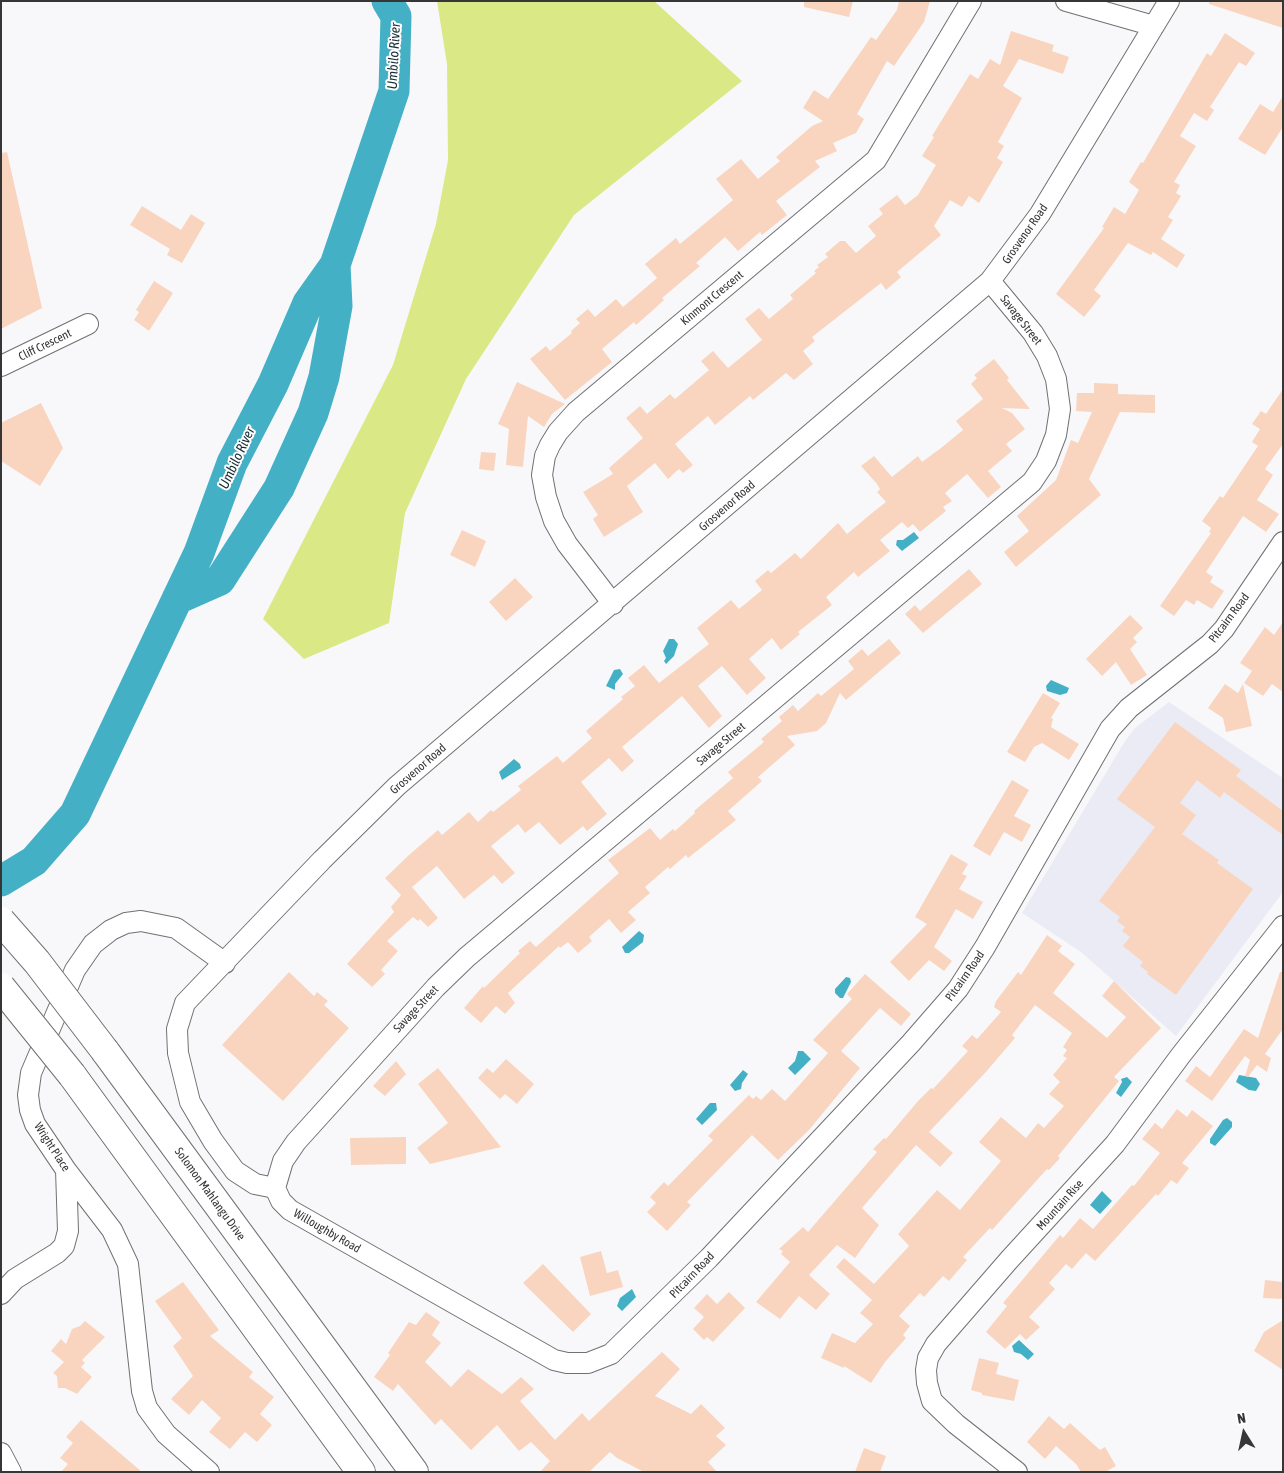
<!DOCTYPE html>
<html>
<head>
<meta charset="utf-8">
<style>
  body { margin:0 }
  #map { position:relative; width:1284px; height:1473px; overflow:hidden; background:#f8f8fb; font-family:"Asap Condensed",sans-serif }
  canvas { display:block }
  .frame { position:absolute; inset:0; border:2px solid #363637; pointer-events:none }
  .north { position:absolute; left:1219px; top:1408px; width:50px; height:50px; -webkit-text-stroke:4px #fff; paint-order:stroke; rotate:350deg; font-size:14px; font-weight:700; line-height:20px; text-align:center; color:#363637 }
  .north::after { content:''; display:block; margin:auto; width:18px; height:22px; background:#363637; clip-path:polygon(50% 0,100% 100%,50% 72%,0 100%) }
</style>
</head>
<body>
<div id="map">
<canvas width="1284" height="1473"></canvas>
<div class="frame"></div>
<div class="north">N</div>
</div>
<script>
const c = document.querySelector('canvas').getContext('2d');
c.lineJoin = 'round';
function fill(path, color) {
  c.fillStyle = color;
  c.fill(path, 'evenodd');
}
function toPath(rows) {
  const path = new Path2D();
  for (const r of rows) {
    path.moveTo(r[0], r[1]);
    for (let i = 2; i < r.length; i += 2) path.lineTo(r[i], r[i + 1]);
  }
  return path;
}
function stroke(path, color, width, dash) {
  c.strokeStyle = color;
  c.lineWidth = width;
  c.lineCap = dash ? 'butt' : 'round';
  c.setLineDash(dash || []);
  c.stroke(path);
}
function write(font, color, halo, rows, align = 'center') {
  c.font = font + ' "Asap Condensed",sans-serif';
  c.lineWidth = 4;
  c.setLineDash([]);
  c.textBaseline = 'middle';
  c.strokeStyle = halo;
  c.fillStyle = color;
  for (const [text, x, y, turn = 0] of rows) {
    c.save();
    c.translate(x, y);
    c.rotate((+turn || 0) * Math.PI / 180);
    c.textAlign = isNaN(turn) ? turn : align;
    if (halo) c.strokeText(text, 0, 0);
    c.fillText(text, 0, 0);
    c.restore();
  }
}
fill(toPath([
  [1169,702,1283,778,1283,892,1176,1036,1081,952,1022,913,1125,741,1135,728]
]), '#ebebf5');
fill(toPath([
  [437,1,654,1,742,81,574,215,466,379,405,513,389,623,304,659,263,619,393,365,436,224,448,160,447,64]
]), '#dae886');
fill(toPath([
  [914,532,919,538,902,551,896,545,897,540,903,540],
  [669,639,674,639,678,644,674,656,666,664,664,661,666,658,663,651],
  [620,669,623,674,615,684,615,690,606,686,614,670],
  [1051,680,1069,688,1067,693,1060,695,1047,691,1046,686],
  [514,759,520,764,521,768,502,780,499,772],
  [639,931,644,935,643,942,629,953,625,953,622,947],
  [846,977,850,978,851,982,843,998,840,998,835,993,835,989],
  [798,1051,803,1051,811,1059,795,1075,788,1068,795,1061],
  [743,1070,748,1074,742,1083,741,1089,735,1091,730,1085],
  [1239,1075,1256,1078,1260,1084,1256,1091,1249,1090,1236,1082],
  [1127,1077,1132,1082,1121,1097,1116,1093,1122,1082,1121,1079],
  [710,1103,716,1103,717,1110,702,1125,696,1119],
  [1227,1118,1232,1122,1232,1127,1215,1146,1210,1143,1210,1139,1223,1120],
  [1102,1191,1112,1201,1100,1214,1090,1205],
  [632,1289,636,1297,622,1311,617,1306,620,1298],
  [1019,1340,1034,1354,1028,1360,1021,1354,1014,1352,1012,1346]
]), '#44b0c5');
stroke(toPath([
  [177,599,220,580,279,488,313,413,324,377,337,306,335,265],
  [1,881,34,861,75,814,199,553,232,463,273,384,308,303,335,265,394,91,396,16,387,1]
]), '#44b0c5', 31);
fill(toPath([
  [804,1,853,1,849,17,804,7],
  [899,1,930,1,924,22,894,66,887,61,857,114,864,119,856,133,833,143,837,151,815,161,820,167,776,201,787,215,762,235,760,232,738,251,725,237,696,263,700,266,662,298,664,300,652,311,636,325,634,322,602,349,612,362,565,400,530,359,546,346,550,351,572,333,571,331,580,323,576,319,588,309,595,317,616,299,623,307,657,278,645,264,676,238,680,244,733,200,716,179,741,159,758,179,780,161,776,157,812,126,823,121,803,108,814,90,828,99,871,37,876,40,897,10],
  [1209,1,1283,1,1283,28,1209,4],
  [1011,31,1054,45,1052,51,1069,57,1063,74,1019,59,1003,86,1022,98,998,142,1004,146,997,158,1003,162,979,203,969,196,962,207,950,200,934,226,941,235,897,272,901,277,886,290,881,283,812,337,815,341,803,351,813,364,794,380,786,373,753,400,750,396,715,425,708,416,675,444,693,465,683,473,679,469,668,479,655,463,627,486,643,512,604,537,593,519,598,515,583,492,613,474,609,468,643,438,626,418,640,406,647,414,670,394,675,399,709,370,701,361,713,351,728,368,762,340,745,319,759,308,769,319,793,299,790,295,816,273,814,271,819,267,817,265,828,257,825,254,840,241,845,241,856,253,876,236,868,226,883,214,879,209,897,195,905,205,918,195,936,165,922,156,934,137,932,136,970,74,978,79,990,59,1000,65],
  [1225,33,1255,53,1246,66,1239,62,1210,107,1214,110,1207,121,1194,113,1180,136,1196,146,1174,182,1180,185,1176,193,1181,196,1168,217,1173,220,1161,239,1185,255,1177,268,1153,252,1151,255,1128,243,1094,290,1101,296,1084,317,1056,294,1104,228,1102,227,1114,207,1125,214,1139,190,1129,182,1141,162,1143,163,1207,53,1211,56],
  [1283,96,1283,127,1265,155,1238,139,1260,104,1273,112],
  [7,152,42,308,1,329,1,153],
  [142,206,181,230,191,214,205,223,182,263,167,255,170,249,130,225],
  [154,281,173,293,149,331,134,320,139,312,136,310],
  [994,359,1009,378,1007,380,1030,409,1002,408,1012,413,1025,429,1006,444,1012,451,988,471,1001,487,988,498,967,474,945,493,952,501,943,507,946,511,920,532,913,524,908,528,902,522,880,540,890,551,858,577,854,572,826,597,832,605,798,632,800,634,781,650,772,638,749,659,766,678,747,695,722,666,698,686,722,716,709,728,682,696,622,747,634,761,622,772,609,758,581,782,607,814,587,831,583,826,560,845,539,822,525,833,518,824,491,846,515,873,502,884,494,875,464,899,437,866,412,887,438,918,428,927,420,919,418,921,413,917,387,941,398,951,381,970,385,974,372,987,347,964,394,912,391,907,401,895,385,878,409,855,438,830,442,835,469,812,478,822,491,810,493,812,521,790,518,786,557,756,563,763,592,738,586,731,623,699,621,697,635,686,628,678,644,665,659,683,709,644,697,628,731,600,739,609,762,590,755,581,768,570,771,573,795,553,801,559,838,523,847,534,872,513,886,502,877,492,880,489,877,484,861,466,874,456,892,477,918,456,922,462,941,448,963,430,956,421,983,399,971,384,977,378,974,375],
  [517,382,565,404,552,414,544,427,528,416,523,467,506,465,509,429,498,424],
  [1094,383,1118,384,1118,394,1155,395,1155,413,1120,412,1089,479,1101,495,1016,567,1004,552,1029,531,1017,516,1056,480,1071,440,1078,443,1092,412,1076,411,1077,393,1094,393],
  [1283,389,1283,444,1265,469,1273,475,1257,500,1279,514,1266,532,1243,516,1206,572,1213,577,1210,582,1224,591,1212,609,1197,600,1194,605,1186,600,1174,616,1160,606,1211,533,1209,532,1211,528,1202,521,1220,496,1223,498,1258,446,1252,442,1260,429,1252,424,1261,411,1266,414],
  [41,403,63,448,40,486,1,461,1,423],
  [481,452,496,453,494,471,479,469],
  [462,530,486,541,475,567,450,555],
  [969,569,982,584,923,633,905,614,915,605,920,611],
  [515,578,533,597,506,621,489,602],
  [1130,615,1143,628,1133,638,1137,642,1130,649,1147,675,1131,685,1116,662,1102,676,1086,659],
  [1283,622,1283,692,1272,684,1263,696,1244,683,1252,671,1240,663,1265,627,1274,635],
  [889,639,901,653,846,700,840,693,826,723,817,731,787,736,795,745,758,777,762,781,728,811,736,820,688,858,686,855,670,869,668,867,645,887,650,893,628,912,636,920,621,933,609,919,589,937,592,941,578,953,568,942,560,948,559,946,508,993,515,1003,505,1014,496,1006,481,1023,464,1008,483,986,484,988,520,953,518,951,530,941,536,947,619,873,608,860,650,828,660,840,673,829,675,831,695,813,694,811,733,778,728,772,764,742,761,739,782,721,779,717,793,705,798,711,818,693,821,696,854,669,848,661,862,649,868,656],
  [1225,684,1238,693,1243,684,1252,726,1226,732,1223,718,1208,708],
  [1043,693,1060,703,1051,718,1053,719,1051,727,1079,744,1069,760,1042,743,1034,747,1025,762,1007,752],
  [1175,722,1241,770,1236,776,1283,811,1283,835,1224,792,1220,798,1197,780,1180,803,1196,815,1182,834,1219,860,1217,863,1253,889,1176,995,1147,974,1148,972,1140,966,1143,962,1123,946,1130,937,1122,931,1125,927,1117,921,1120,917,1099,901,1155,827,1117,799],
  [1012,780,1029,790,1014,816,1031,825,1022,842,1004,832,990,856,973,846],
  [951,854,968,864,962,874,967,876,959,889,983,902,973,919,956,909,934,947,952,961,944,971,929,960,909,981,890,962,927,924,915,917],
  [1047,935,1062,946,1058,951,1075,964,1053,993,1107,1038,1126,1017,1102,996,1114,981,1161,1028,1114,1077,1119,1081,1058,1156,1060,1158,1049,1170,1047,1169,992,1230,990,1228,963,1257,967,1260,949,1281,943,1276,924,1297,920,1293,899,1316,910,1326,903,1335,906,1338,885,1362,871,1383,844,1366,844,1368,821,1358,832,1333,855,1343,873,1324,860,1313,872,1300,836,1267,844,1258,874,1284,909,1246,898,1234,937,1190,960,1210,1001,1161,979,1142,1001,1117,1026,1138,1038,1123,1044,1128,1064,1106,1049,1094,1060,1082,1053,1075,1067,1058,1063,1056,1067,1050,1063,1047,1072,1033,1035,1005,1012,1035,1015,1038,985,1073,929,1132,953,1153,940,1167,916,1145,862,1208,879,1225,855,1258,837,1245,809,1275,830,1294,816,1310,799,1296,780,1319,756,1302,790,1262,781,1254,783,1251,779,1249,803,1227,808,1232,877,1152,873,1149,884,1138,886,1139,918,1101,931,1088,933,1089,968,1051,962,1046,972,1035,977,1039,1001,1012,994,1007,996,1001,1018,972,1021,975],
  [289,972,314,996,317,992,328,1001,324,1005,349,1028,283,1101,222,1045],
  [1280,972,1283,972,1283,1029,1265,1054,1271,1058,1267,1072,1257,1065,1248,1077,1245,1076,1250,1060,1245,1056,1212,1101,1185,1081,1196,1066,1210,1077,1244,1029,1258,1038],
  [865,974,911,1014,901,1026,880,1008,841,1051,860,1068,809,1130,778,1160,752,1135,687,1202,691,1205,667,1231,647,1212,656,1203,650,1197,664,1182,668,1186,713,1140,708,1136,749,1095,753,1099,756,1096,761,1100,772,1089,785,1101,828,1053,813,1040,852,999,847,994],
  [506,1059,534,1084,517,1104,505,1094,500,1099,478,1078,487,1068,493,1073],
  [396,1061,406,1074,385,1096,373,1086],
  [438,1068,463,1099,501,1147,430,1164,417,1148,448,1123,418,1084],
  [1177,1109,1187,1117,1192,1110,1213,1126,1182,1163,1189,1168,1177,1184,1171,1180,1158,1196,1156,1194,1095,1261,1086,1253,1072,1269,1066,1264,1049,1283,1055,1289,1029,1317,1040,1327,1026,1340,1020,1334,1005,1349,986,1332,1007,1306,1003,1303,1060,1235,1063,1238,1080,1218,1093,1229,1132,1185,1134,1186,1160,1153,1142,1139,1155,1123,1162,1129],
  [406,1137,406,1164,351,1165,350,1138],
  [601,1251,607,1273,618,1270,623,1287,590,1296,580,1257],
  [543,1264,591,1314,573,1332,523,1283],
  [1265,1280,1283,1282,1283,1299,1263,1298],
  [183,1282,219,1330,210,1336,253,1372,249,1377,274,1397,260,1414,272,1425,257,1442,245,1432,230,1449,209,1432,221,1418,202,1400,189,1415,171,1399,193,1376,173,1346,182,1338,155,1301],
  [729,1292,745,1308,713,1342,707,1337,704,1340,693,1329,704,1317,694,1308,707,1294,717,1304],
  [426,1312,440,1322,432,1335,441,1343,425,1362,451,1387,468,1369,502,1394,521,1377,534,1389,520,1401,555,1440,582,1413,589,1421,662,1352,680,1369,655,1396,691,1414,701,1404,725,1428,716,1436,726,1445,708,1462,717,1472,644,1472,617,1458,610,1452,589,1472,540,1472,550,1461,531,1442,519,1451,497,1425,471,1450,441,1419,435,1425,398,1384,393,1391,374,1377,390,1355,388,1353,409,1322,416,1325],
  [1283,1320,1283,1370,1254,1351,1264,1332],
  [85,1321,105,1337,82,1360,85,1363,81,1367,92,1377,77,1394,65,1388,58,1388,57,1376,53,1373,64,1362,51,1351,61,1339,66,1344,72,1329,80,1326],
  [979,1358,999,1363,996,1374,1019,1380,1014,1401,982,1395,982,1393,971,1390],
  [1049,1416,1064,1429,1070,1423,1100,1450,1105,1447,1116,1466,1105,1472,1081,1472,1076,1464,1056,1446,1045,1459,1027,1442],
  [81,1420,142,1472,61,1472,68,1464,60,1458,73,1443,66,1437],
  [864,1448,886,1456,880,1472,855,1472]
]), '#f9d5bf');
const street = toPath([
  [1066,1,1154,26],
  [1,366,88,324],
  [613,604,567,544,554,521,546,497,542,475,545,456,550,445,558,432,576,412,876,160,971,1],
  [275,1188,255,1184,235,1171,213,1141,190,1102,178,1053,177,1029,185,1003,322,860,397,786,990,281,1040,214,1169,1],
  [275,1188,281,1201,290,1210,554,1360,567,1363,588,1363,611,1354,709,1258,911,1043,958,989,985,947,1110,729,1129,708,1210,644,1224,629,1283,542],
  [275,1188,283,1161,296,1142,436,987,467,957,1032,482,1046,461,1056,435,1060,409,1056,379,1047,356,1033,333,990,281],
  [1,1294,15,1279,57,1253,64,1246,68,1231,66,1170],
  [1,1453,11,1472],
  [209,1472,166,1434,147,1408,142,1391,128,1264,112,1230,66,1170,35,1124,30,1110,28,1095,31,1073,75,970,93,944,111,930,126,923,141,921,176,928,225,963],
  [1017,1472,956,1424,932,1401,927,1383,926,1370,928,1358,936,1344,1009,1260,1115,1144,1181,1055,1283,926]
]);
const highway = toPath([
  [105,1051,414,1472],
  [72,1075,361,1472]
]);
stroke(street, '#717173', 22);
stroke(highway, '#717173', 30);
stroke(street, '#fff', 20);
stroke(highway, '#fff', 28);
const highwayBridge = toPath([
  [1,921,37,962,105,1051],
  [1,987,72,1075]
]);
stroke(highwayBridge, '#717173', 30, []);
stroke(highwayBridge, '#fff', 28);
write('12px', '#363637', '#fff', [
  ["Grosvenor Road",1025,234,-55],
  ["Kinmont Crescent",712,298,-40],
  ["Savage Street",1021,320,52],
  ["Cliff Crescent",45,345,-26],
  ["Grosvenor Road",727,506,-41],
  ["Pitcairn Road",1229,618,-53],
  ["Savage Street",721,744,-40],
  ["Grosvenor Road",418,769,-41],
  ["Pitcairn Road",965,976,-55],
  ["Savage Street",416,1009,-47],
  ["Wright Place",52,1147,57],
  ["Solomon Mahlangu Drive",210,1194,54],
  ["Mountain Rise",1060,1205,-48],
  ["Willoughby Road",327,1231,30],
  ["Pitcairn Road",692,1275,-46]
]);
write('italic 14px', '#162e33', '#fff', [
  ["Umbilo River",394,56,-87],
  ["Umbilo River",237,458,-65]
]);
</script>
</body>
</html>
